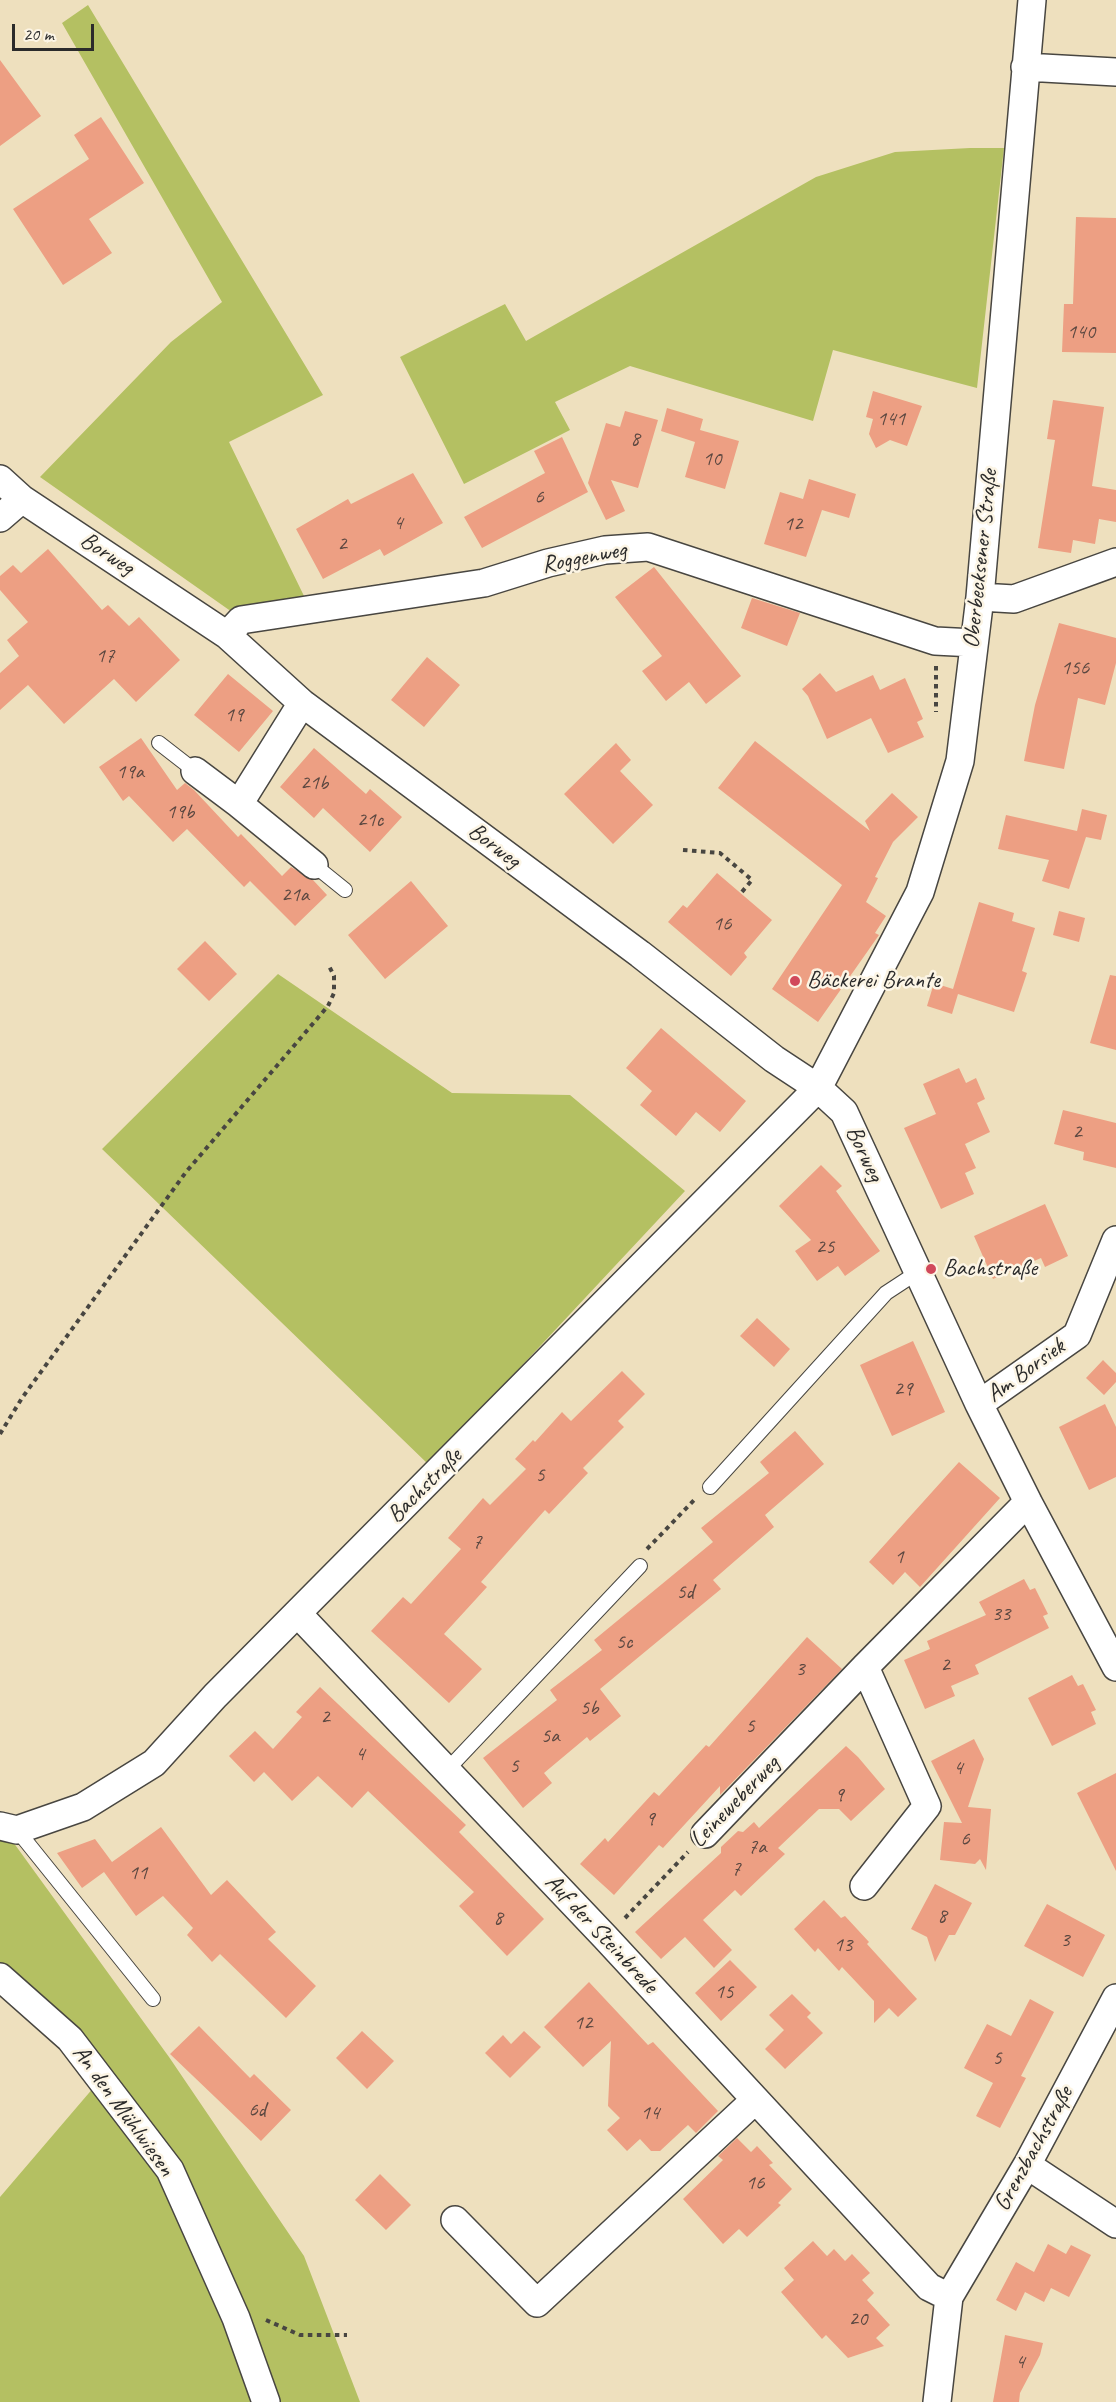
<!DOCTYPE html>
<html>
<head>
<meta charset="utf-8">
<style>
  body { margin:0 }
  #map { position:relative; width:1116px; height:2402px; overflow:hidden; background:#eee0be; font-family:Caveat,sans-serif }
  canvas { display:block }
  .scale { position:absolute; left:12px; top:24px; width:82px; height:27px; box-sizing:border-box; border:3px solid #2b2b2b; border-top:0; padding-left:8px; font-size:18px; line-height:21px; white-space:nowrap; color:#2b2b2b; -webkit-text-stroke:4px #fcf5e5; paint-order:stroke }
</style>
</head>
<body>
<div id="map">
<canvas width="1116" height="2402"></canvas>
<div class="scale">20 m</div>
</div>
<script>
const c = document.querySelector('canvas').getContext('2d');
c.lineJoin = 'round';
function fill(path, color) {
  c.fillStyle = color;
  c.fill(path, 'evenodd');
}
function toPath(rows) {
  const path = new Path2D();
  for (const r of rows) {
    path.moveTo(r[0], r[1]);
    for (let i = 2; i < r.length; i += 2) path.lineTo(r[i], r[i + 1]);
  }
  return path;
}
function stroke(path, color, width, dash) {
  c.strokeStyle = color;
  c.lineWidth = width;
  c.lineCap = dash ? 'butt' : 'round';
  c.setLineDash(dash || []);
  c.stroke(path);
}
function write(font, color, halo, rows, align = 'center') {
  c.font = font + ' Caveat,sans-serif';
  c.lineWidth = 5;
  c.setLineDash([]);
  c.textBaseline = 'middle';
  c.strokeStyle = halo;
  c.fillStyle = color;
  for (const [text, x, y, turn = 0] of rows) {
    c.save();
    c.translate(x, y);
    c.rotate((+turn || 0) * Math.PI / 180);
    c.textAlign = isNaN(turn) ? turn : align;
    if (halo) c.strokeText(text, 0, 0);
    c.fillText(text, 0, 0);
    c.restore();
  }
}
fill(toPath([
  [88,5,323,395,229,442,304,596,232,612,40,477,171,342,222,302,62,23],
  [970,148,1004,148,977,388,833,350,813,421,630,366,555,402,570,430,464,484,400,357,505,304,526,341,816,177,895,152],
  [278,974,452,1093,570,1095,685,1191,429,1465,102,1149],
  [0,1833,8,1835,169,2057,304,2256,360,2402,0,2402,0,2197,106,2073,0,1965]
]), '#b4c062');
fill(toPath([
  [0,60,41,116,0,146],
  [101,117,144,183,89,219,112,253,63,285,13,209,89,159,74,135],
  [1076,217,1116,218,1116,353,1062,352,1064,304,1073,304],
  [873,391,922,406,907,446,890,440,876,448,869,434,873,419,866,417],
  [1053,400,1104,407,1092,486,1116,490,1116,522,1099,519,1095,544,1073,540,1071,553,1038,548,1055,440,1047,439],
  [667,408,703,419,700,430,739,441,725,489,685,477,695,442,661,431],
  [625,411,658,420,638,488,611,480,625,511,606,520,588,483,606,423,620,427],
  [562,437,588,492,482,548,464,517,545,473,534,451],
  [413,473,443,523,384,556,380,549,323,579,296,529,348,499,351,504],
  [809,479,856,494,849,518,822,510,806,557,764,544,780,492,803,499],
  [48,549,102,610,108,605,129,626,139,617,180,660,136,702,114,679,64,724,28,685,0,710,0,673,19,656,7,640,28,622,0,590,0,576,13,565,21,573],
  [654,567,741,676,706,704,689,682,666,701,642,671,662,656,615,597],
  [752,598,800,613,787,646,741,628],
  [1059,623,1116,638,1116,663,1105,705,1078,698,1064,769,1024,761,1035,705],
  [427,657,460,685,424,727,391,700],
  [820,673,836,692,873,675,880,690,905,678,923,719,917,722,924,737,888,753,871,718,827,739,808,696,802,689],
  [228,674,273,711,239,752,194,715],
  [141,738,177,790,185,783,194,790,238,837,241,834,282,876,291,867,313,880,327,895,295,926,250,881,244,887,187,829,173,842,129,796,123,801,99,767],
  [755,741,870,831,865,821,892,793,918,817,893,842,875,877,878,878,866,902,886,916,875,933,879,935,818,1022,772,989,842,885,718,788],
  [616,743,631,760,620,771,653,805,613,844,564,794],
  [314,748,366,794,370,789,402,817,370,852,323,808,314,818,280,787],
  [1082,809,1107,815,1101,840,1086,837,1069,889,1042,881,1049,860,998,849,1006,815,1077,831],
  [717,873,772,920,744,953,747,957,731,976,668,922,683,905,687,908],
  [411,881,448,926,385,979,348,935],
  [979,902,1014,913,1012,921,1035,928,1022,971,1027,973,1014,1012,958,994,952,1014,927,1006,934,983,953,989],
  [1059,911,1085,918,1079,942,1053,935],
  [205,941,237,974,209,1001,177,969],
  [1110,975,1116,976,1116,1050,1090,1043],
  [661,1028,746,1101,720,1132,696,1112,676,1136,640,1105,652,1091,626,1068],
  [959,1068,966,1083,976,1078,985,1099,977,1103,990,1132,965,1144,976,1168,965,1173,974,1194,941,1209,904,1128,936,1114,923,1084],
  [1063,1110,1116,1123,1116,1168,1083,1160,1084,1152,1054,1144],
  [821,1165,842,1186,836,1191,880,1251,845,1276,838,1266,817,1281,795,1251,811,1240,779,1206],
  [1045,1204,1068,1256,1045,1267,1041,1258,993,1279,974,1236],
  [757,1318,790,1349,774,1367,740,1336],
  [913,1341,945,1412,892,1436,860,1365],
  [1103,1360,1116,1373,1116,1382,1104,1395,1086,1378],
  [622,1371,645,1394,618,1421,624,1427,583,1468,588,1473,549,1514,545,1510,481,1582,487,1587,444,1634,482,1669,449,1703,371,1631,403,1597,411,1604,461,1549,448,1538,483,1498,490,1505,526,1469,515,1459,533,1440,535,1442,562,1412,571,1421],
  [1105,1404,1116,1427,1116,1477,1089,1490,1059,1427],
  [795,1431,824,1464,765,1515,774,1527,713,1580,721,1589,600,1689,621,1716,590,1741,587,1737,544,1773,552,1783,523,1808,483,1758,557,1700,550,1690,602,1650,594,1640,713,1542,701,1528,769,1473,760,1462],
  [959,1462,1000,1498,920,1587,905,1572,893,1585,869,1562],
  [1024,1579,1030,1590,1035,1588,1048,1614,1043,1616,1049,1628,975,1665,979,1674,951,1686,955,1696,925,1709,904,1660,930,1649,927,1641,986,1615,979,1602],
  [807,1637,842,1669,720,1795,720,1786,663,1848,659,1845,614,1895,580,1864,605,1838,608,1842,654,1792,659,1796,706,1745,709,1747],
  [1072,1675,1078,1686,1083,1684,1096,1710,1091,1712,1096,1724,1052,1746,1028,1698],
  [320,1687,466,1825,459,1832,544,1919,507,1956,459,1906,474,1892,368,1791,352,1808,318,1776,292,1801,264,1772,254,1782,229,1756,255,1731,273,1749,302,1717,296,1712],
  [974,1739,984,1759,968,1807,991,1809,986,1870,980,1859,975,1864,940,1860,944,1822,962,1823,931,1761],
  [846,1746,858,1757,885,1789,851,1821,839,1809,819,1809,778,1848,785,1854,741,1896,735,1890,703,1920,732,1950,714,1968,685,1937,661,1959,635,1932,721,1853,721,1847,738,1831,743,1832,754,1822,759,1828],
  [1116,1773,1116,1871,1077,1793],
  [161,1827,211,1895,227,1880,276,1932,268,1939,316,1986,286,2018,220,1954,212,1962,187,1935,193,1928,163,1896,136,1916,104,1872,82,1888,57,1853,95,1839,112,1862],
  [935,1884,972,1903,955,1935,949,1935,935,1962,927,1937,911,1929],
  [824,1900,841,1918,845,1916,869,1942,867,1944,917,1999,898,2017,889,2008,874,2023,874,2001,842,1967,839,1971,818,1948,815,1952,794,1929],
  [1047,1904,1105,1935,1083,1977,1024,1946],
  [730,1960,757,1987,721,2021,695,1993],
  [589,1982,648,2045,653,2042,718,2111,696,2133,688,2125,660,2151,651,2151,640,2139,627,2151,607,2130,620,2118,608,2106,611,2041,583,2067,544,2027],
  [792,1994,811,2013,807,2017,823,2033,785,2069,765,2049,784,2030,769,2015],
  [1030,1999,1054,2012,1021,2076,1026,2078,1000,2128,976,2116,993,2083,964,2068,987,2024,1011,2036],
  [199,2026,250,2078,254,2074,291,2110,261,2141,170,2054],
  [362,2031,394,2061,367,2089,336,2058],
  [524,2031,541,2047,510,2078,485,2053,503,2035,511,2044],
  [737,2138,751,2152,757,2146,773,2163,769,2165,792,2189,778,2203,781,2205,747,2237,739,2229,723,2244,683,2199,723,2160,718,2156],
  [380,2174,411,2205,386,2230,355,2200],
  [813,2241,827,2256,834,2249,845,2261,852,2254,870,2273,862,2280,874,2293,867,2300,890,2325,876,2338,884,2346,848,2358,826,2335,822,2339,781,2292,794,2280,784,2268],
  [1048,2244,1066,2254,1071,2245,1091,2255,1069,2297,1051,2288,1044,2302,1025,2292,1016,2311,996,2300,1016,2262,1034,2272],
  [1005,2335,1043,2343,1040,2355,1020,2393,1019,2402,993,2402]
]), '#ed9f83');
const service = toPath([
  [159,743,195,771],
  [314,865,345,890],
  [710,1487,886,1293,918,1272],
  [447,1770,640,1566],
  [17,1830,153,1999]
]);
const minor = toPath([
  [1025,67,1116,72],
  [0,479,22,499,227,635,302,703,640,954,774,1059,818,1088,844,1112,979,1404,1028,1502,1116,1667],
  [0,518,22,499],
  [980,597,1014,599,1116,562],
  [227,635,241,620,484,583,548,563,605,550,648,547,935,641,974,643],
  [195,771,239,804,302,703],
  [239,804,314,865],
  [979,1404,1077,1335,1116,1240],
  [298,1614,605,1937,929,2287,949,2297],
  [0,1826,17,1830,83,1807,154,1763,215,1696,818,1088,920,892,960,761,980,597,1032,0],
  [705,1834,865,1667,1028,1502],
  [864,1886,927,1806,865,1667],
  [0,1977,70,2039,170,2170,236,2318,266,2402],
  [1027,2165,1116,2224],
  [455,2220,537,2303,754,2101],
  [937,2402,949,2297,1027,2165,1116,1998]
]);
stroke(service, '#484641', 16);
stroke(minor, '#484641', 30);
stroke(toPath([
  [936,666,936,712],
  [683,850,720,853,752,880,741,893],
  [0,1434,22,1398,186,1172,328,1006,334,993,334,976,328,964],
  [647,1549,696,1498],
  [625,1918,688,1852],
  [266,2320,300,2335,347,2335]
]), '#484641', 4, [4.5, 4.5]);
stroke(service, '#fff', 14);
stroke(minor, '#fff', 27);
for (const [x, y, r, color] of [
  [795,981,6,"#d1495b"],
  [931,1269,6,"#d1495b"]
]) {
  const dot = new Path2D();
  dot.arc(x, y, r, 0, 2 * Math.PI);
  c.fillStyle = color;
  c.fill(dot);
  stroke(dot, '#fcf5e5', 2);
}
write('21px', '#5c4841', null, [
  ["140",1081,332],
  ["141",891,419],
  ["8",635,439],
  ["10",712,459],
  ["6",539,497],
  ["4",398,523],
  ["12",793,524],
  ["2",342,544],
  ["17",105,656],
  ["156",1075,668],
  ["19",234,715],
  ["19a",130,772],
  ["21b",314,783],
  ["19b",180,812],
  ["21c",370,820],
  ["21a",295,895],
  ["16",722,924],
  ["2",1077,1132],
  ["25",825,1247],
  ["29",903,1389],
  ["5",540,1475],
  ["7",477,1542],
  ["1",899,1557],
  ["5d",685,1592],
  ["33",1001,1614],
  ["5c",624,1642],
  ["2",945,1665],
  ["3",800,1669],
  ["5b",589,1708],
  ["2",325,1717],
  ["5",750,1726],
  ["5a",550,1736],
  ["4",360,1754],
  ["5",514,1766],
  ["4",958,1768],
  ["9",839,1795],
  ["9",650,1819],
  ["6",965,1839],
  ["7a",757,1847],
  ["7",736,1869],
  ["11",138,1873],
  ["8",942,1916],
  ["8",498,1918],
  ["3",1065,1940],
  ["13",843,1945],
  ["15",724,1992],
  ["12",583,2023],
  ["5",997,2058],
  ["6d",257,2110],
  ["14",650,2113],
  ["16",755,2183],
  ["20",858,2319],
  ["4",1020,2362]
]);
write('24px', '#2b2b2b', '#fcf5e5', [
  ["Borweg",107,554,33],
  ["Roggenweg",584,558,-11],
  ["Oberbecksener Straße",981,559,-84],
  ["Borweg",494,846,37],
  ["Borweg",864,1154,65],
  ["Am Borsiek",1026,1371,-36],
  ["Bachstraße",425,1486,-45],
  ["Leineweberweg",735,1802,-46],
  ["Auf der Steinbrede",601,1934,47],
  ["An den Mühlwiesen",123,2111,54],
  ["Grenzbachstraße",1034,2149,-61]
]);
write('24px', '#2b2b2b', '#fcf5e5', [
  ["Bäckerei Brante",807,981],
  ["Bachstraße",943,1269]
], 'left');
</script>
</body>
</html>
